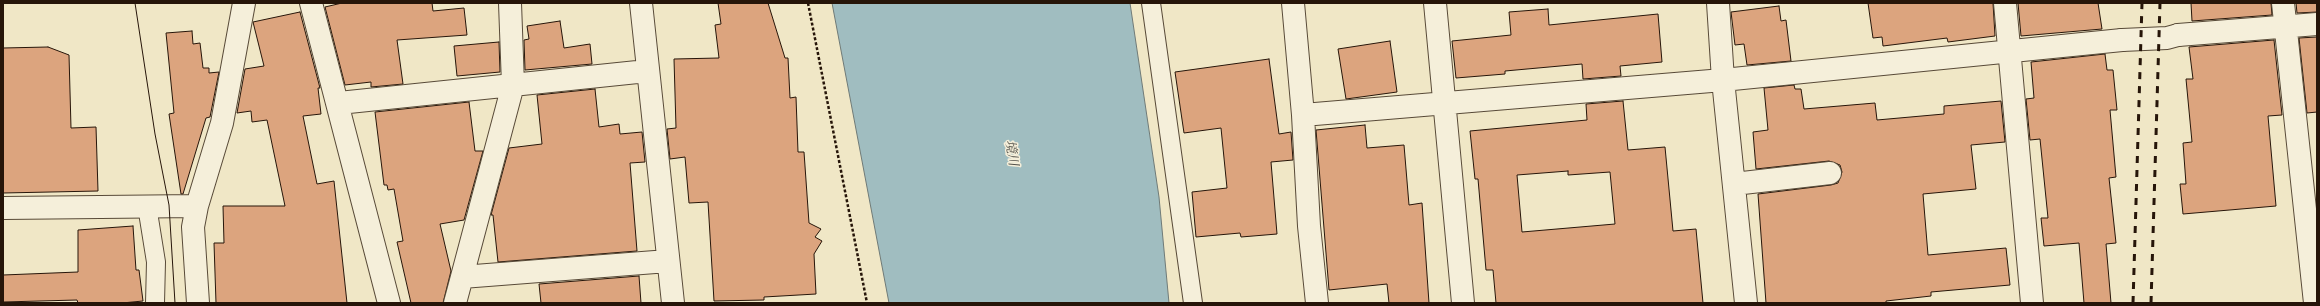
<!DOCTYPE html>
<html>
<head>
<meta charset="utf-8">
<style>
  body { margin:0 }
  #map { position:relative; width:2320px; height:306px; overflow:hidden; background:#f0e7c6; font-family:"IM FELL French Canon",serif }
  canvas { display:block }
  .frame { position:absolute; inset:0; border:4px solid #261509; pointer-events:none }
</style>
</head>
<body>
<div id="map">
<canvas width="2320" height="306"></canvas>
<div class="frame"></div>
</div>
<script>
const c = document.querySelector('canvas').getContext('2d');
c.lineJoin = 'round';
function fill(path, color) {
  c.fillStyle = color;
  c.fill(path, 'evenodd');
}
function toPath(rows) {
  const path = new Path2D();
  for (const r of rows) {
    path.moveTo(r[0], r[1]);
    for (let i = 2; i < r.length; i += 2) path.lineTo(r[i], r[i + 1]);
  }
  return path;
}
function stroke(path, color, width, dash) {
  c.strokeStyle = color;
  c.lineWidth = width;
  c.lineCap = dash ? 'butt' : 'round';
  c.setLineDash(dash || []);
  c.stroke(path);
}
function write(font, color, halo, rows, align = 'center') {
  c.font = font + ' "IM FELL French Canon","Noto Serif JP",serif';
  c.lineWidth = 3;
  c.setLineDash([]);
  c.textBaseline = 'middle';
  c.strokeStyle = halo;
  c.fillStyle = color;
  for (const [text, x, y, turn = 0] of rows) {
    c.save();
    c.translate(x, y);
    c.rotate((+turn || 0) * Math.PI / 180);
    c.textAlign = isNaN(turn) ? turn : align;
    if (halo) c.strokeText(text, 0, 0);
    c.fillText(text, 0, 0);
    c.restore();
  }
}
const water = toPath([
  [832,3,1130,3,1159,197,1169,303,889,303,832,3]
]);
fill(water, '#a0bdc0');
stroke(water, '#6f7a77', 1);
const building = toPath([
  [342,3,432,3,433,11,464,8,467,35,397,40,403,84,371,87,371,82,345,85,325,7,342,3],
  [718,3,768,3,785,58,788,58,790,98,796,97,798,152,804,152,809,223,821,229,815,237,822,241,814,254,816,294,764,297,764,300,714,301,708,202,689,203,685,157,670,159,667,129,676,128,674,59,719,58,715,25,721,24,718,3],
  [1868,3,1993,3,1995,36,1948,42,1947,38,1883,46,1882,37,1873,38,1868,3],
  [2018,3,2098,3,2102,29,2021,36,2018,3],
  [2191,3,2271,3,2272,15,2192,21,2191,3],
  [2296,3,2317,3,2317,12,2297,13,2296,3],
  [1779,6,1781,21,1786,20,1791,61,1747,65,1744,44,1735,45,1731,12,1779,6],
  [1548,9,1549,25,1658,14,1662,62,1620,66,1621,76,1583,79,1582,64,1505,71,1505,74,1456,78,1452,41,1511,35,1509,12,1548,9],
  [300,12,320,88,318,88,321,114,303,116,317,184,334,181,347,303,216,303,214,243,224,243,223,206,285,206,267,120,252,122,251,111,237,113,245,69,264,66,253,22,300,12],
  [560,21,564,48,590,44,592,64,525,70,524,40,529,39,527,26,560,21],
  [192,31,193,44,200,43,203,68,209,68,209,73,219,72,210,117,206,118,183,194,181,194,169,114,174,113,166,33,192,31],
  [2317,37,2317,112,2307,113,2299,38,2317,37],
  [2274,40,2282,115,2268,116,2276,206,2183,214,2180,184,2186,184,2183,143,2192,142,2186,79,2193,79,2189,47,2274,40],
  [1390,41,1397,92,1346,99,1338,49,1390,41],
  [499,42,500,72,457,76,454,46,499,42],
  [48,47,69,55,71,128,96,127,98,191,3,193,3,48,48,47],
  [2105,54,2107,70,2113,70,2117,110,2110,110,2116,177,2109,178,2116,243,2106,244,2111,303,2084,303,2079,243,2044,246,2041,218,2048,218,2040,139,2030,140,2026,99,2034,98,2031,62,2105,54],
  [1269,59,1279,134,1291,132,1293,160,1271,162,1277,234,1241,237,1240,233,1196,237,1192,192,1227,188,1221,128,1184,133,1175,72,1269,59],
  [1794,85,1795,89,1801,89,1804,109,1875,103,1877,120,1944,114,1944,106,2001,101,2005,142,1971,145,1976,189,1923,194,1928,255,2006,248,2010,285,1931,292,1931,296,1886,301,1886,303,1766,303,1758,194,1831,185,1838,183,1842,172,1840,165,1829,161,1756,169,1753,132,1768,130,1764,88,1794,85],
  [595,89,599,127,619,124,620,134,642,132,645,162,630,163,637,251,498,262,493,215,491,215,509,148,542,144,537,95,595,89],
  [1623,101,1628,150,1665,147,1673,231,1696,229,1703,303,1496,303,1493,270,1486,270,1478,179,1475,179,1470,131,1587,120,1586,104,1623,101],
  [1568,171,1568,175,1610,172,1615,224,1522,232,1517,175,1568,171],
  [469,102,475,151,483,151,464,220,440,224,451,271,443,303,411,303,397,242,403,241,394,189,388,190,387,185,384,185,375,112,469,102],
  [1365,125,1367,148,1404,145,1409,205,1422,203,1429,303,1389,303,1387,284,1329,290,1316,130,1365,125],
  [133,226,136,270,139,270,143,301,122,303,78,303,77,300,3,302,3,275,78,272,78,230,133,226],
  [639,276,641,303,541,303,539,284,639,276]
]);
fill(building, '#dca47e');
stroke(building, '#261509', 1);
const service = toPath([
  [1151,3,1193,303],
  [147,206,156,262,155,303]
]);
const pedestrian = toPath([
  [2122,40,2167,38,2178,35]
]);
const minor = toPath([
  [311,3,389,303],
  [641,3,673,303],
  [1293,3,1303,115,1309,226,1317,303],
  [1435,3,1463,303],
  [1718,3,1723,80,1746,303],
  [2005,3,2032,303],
  [2283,3,2315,303],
  [2178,35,2317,24],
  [339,103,647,71],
  [1303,115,1723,80,2122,40],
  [1734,184,1830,173],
  [197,206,193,227,198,303],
  [3,208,197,206,222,123,244,3],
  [462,277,668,261],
  [455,303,513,85,510,3]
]);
stroke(service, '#584a38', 20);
stroke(pedestrian, '#584a38', 24);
stroke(minor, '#584a38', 24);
stroke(toPath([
  [808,3,867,303]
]), '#261509', 2.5, [3, 2]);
stroke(service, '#f5efda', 18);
stroke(pedestrian, '#f5efda', 22);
stroke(minor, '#f5efda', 22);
stroke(toPath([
  [135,3,155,134,169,205,175,303]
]), '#261509', 1);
stroke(toPath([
  [2133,303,2142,3],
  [2151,303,2160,3]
]), '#261509', 3, [7, 7]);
write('italic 13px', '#515049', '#f5efda', [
  ["境川",1011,153,81]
]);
</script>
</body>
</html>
